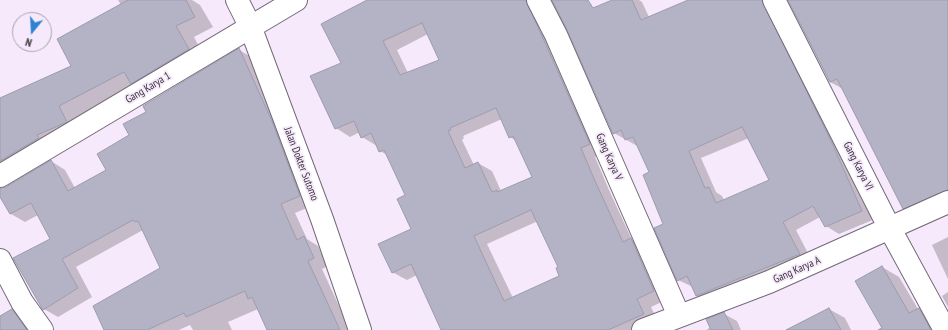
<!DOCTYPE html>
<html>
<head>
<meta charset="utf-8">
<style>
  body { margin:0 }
  #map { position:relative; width:948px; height:330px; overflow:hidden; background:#f6e9fb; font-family:"PT Sans Narrow",sans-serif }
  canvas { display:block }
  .north { position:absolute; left:12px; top:12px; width:40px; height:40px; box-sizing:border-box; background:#f6e9fb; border:1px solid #aaa1ae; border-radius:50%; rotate:198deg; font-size:11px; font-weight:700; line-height:16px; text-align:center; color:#39343b }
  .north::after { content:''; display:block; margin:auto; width:14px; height:18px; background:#2f82d1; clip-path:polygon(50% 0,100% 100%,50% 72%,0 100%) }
</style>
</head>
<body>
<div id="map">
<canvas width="948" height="330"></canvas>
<div class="north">N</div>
</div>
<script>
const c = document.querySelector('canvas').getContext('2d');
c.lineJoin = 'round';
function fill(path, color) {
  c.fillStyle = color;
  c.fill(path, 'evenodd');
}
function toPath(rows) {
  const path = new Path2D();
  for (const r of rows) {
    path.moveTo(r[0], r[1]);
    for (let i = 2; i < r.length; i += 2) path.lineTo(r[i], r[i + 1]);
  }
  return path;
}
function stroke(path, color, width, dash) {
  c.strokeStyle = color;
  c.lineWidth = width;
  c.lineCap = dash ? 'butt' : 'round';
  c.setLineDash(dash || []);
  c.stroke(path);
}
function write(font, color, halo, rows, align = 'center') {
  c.font = font + ' "PT Sans Narrow",sans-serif';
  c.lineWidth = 3.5;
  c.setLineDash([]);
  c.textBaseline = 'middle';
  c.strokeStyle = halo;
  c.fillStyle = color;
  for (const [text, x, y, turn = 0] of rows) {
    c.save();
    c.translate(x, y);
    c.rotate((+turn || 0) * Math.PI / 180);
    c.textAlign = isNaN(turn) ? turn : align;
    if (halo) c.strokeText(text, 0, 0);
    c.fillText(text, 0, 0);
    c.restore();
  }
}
fill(toPath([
  [118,0,192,0,200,5,213,27,194,37,206,60,136,86,77,117,84,132,0,181,0,107,73,66,121,5],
  [375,0,543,0,540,11,508,27,540,32,554,40,604,153,595,157,609,190,632,240,646,248,668,299,651,307,658,322,640,330,443,330,417,275,407,280,392,272,413,229,407,196,389,156,380,151,377,146,362,137,360,132,350,137,336,128,342,64],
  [428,34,440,60,408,73,397,50],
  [502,119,510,137,516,141,533,177,501,191,492,171,478,163,474,165,462,140,464,138,463,136],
  [538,221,559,267,560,276,513,298,487,244],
  [614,0,639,0,642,2,649,17,691,0,779,0,875,219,839,234,826,226,820,217,796,230,812,261,710,303,697,296,693,287,678,280,651,173,639,147,614,133],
  [749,138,770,181,724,200,722,196,716,192,701,158],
  [788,0,948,0,948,203,918,216,903,208,843,89,830,82],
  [239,50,253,58,314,205,295,213,307,239,318,246,328,266,322,269,350,330,268,330,258,309,228,322,232,330,193,330,190,325,179,330,105,330,161,268,143,230,76,267,92,297,58,317,44,309,51,240,38,215,25,222,11,214,0,195,0,189,7,188,51,161,65,170,75,188,107,170,147,112],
  [948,237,948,279,932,245],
  [882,267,899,277,918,309,935,318,942,330,884,330],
  [948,292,948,307,942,296],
  [829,309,845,318,851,330,819,330],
  [12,310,25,318,33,330,0,330,0,317],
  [724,314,737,321,741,330,706,330,711,327]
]), '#0003');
const building = toPath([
  [128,0,186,0,195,17,176,26,189,49,131,84,124,72,59,106,67,122,37,135,39,138,0,161,0,98,71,66,57,39,128,0],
  [367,0,526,0,590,144,581,148,595,181,623,242,631,238,654,291,637,299,644,314,608,330,441,330,411,264,392,273,378,244,411,229,397,199,405,195,384,150,379,152,371,133,361,138,354,121,335,129,310,76,341,63,321,24,367,0],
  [422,23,439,60,400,75,383,41,422,23],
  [496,108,509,138,513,136,532,177,497,192,497,190,492,192,478,162,465,168,448,131,451,130,450,128,496,108],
  [531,210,558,267,556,268,559,276,504,301,474,236,531,210],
  [552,0,588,0,593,8,612,0,632,0,641,20,688,0,762,0,832,143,862,211,825,227,813,206,783,222,800,254,696,296,687,276,677,281,654,228,663,224,643,175,649,172,633,137,625,140,621,130,613,134,567,30,552,0],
  [742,127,769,180,716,203,709,187,705,188,689,151,742,127],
  [788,0,948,0,948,190,903,209,837,79,830,82,788,0],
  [239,48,272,121,300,196,281,204,297,240,304,236,314,258,308,261,340,330,267,330,252,297,248,299,245,291,186,317,184,313,147,330,104,330,93,306,160,268,138,221,135,222,133,220,62,259,78,288,43,310,13,258,50,239,31,203,10,214,0,197,0,188,6,187,51,160,68,191,106,170,97,154,129,135,123,124,146,112,143,106,239,48],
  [882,266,909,313,919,308,931,330,878,330,882,328,855,281,882,266],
  [829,308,841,330,786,330,829,308],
  [12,309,27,330,0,330,0,316,12,309],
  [724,312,733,330,711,330,706,319,724,312]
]);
fill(building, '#b4b2c5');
stroke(building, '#9d9bae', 1);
const minor = toPath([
  [237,0,250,26,322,219,360,330],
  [538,0,556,35,679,316],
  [774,0,890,229,945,330],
  [0,176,296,0],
  [0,260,22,302,42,330],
  [643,330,769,282,948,202]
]);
stroke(minor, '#746978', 24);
stroke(minor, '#fff', 22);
write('11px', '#39343b', '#f6e9fb', [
  ["Gang Karya 1",148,88,-31],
  ["Gang Karya V",609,157,66],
  ["Jalan Dokter Sutomo",301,164,69],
  ["Gang Karya VI",858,166,63],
  ["Gang Karya A",797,270,-24]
]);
</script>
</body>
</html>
